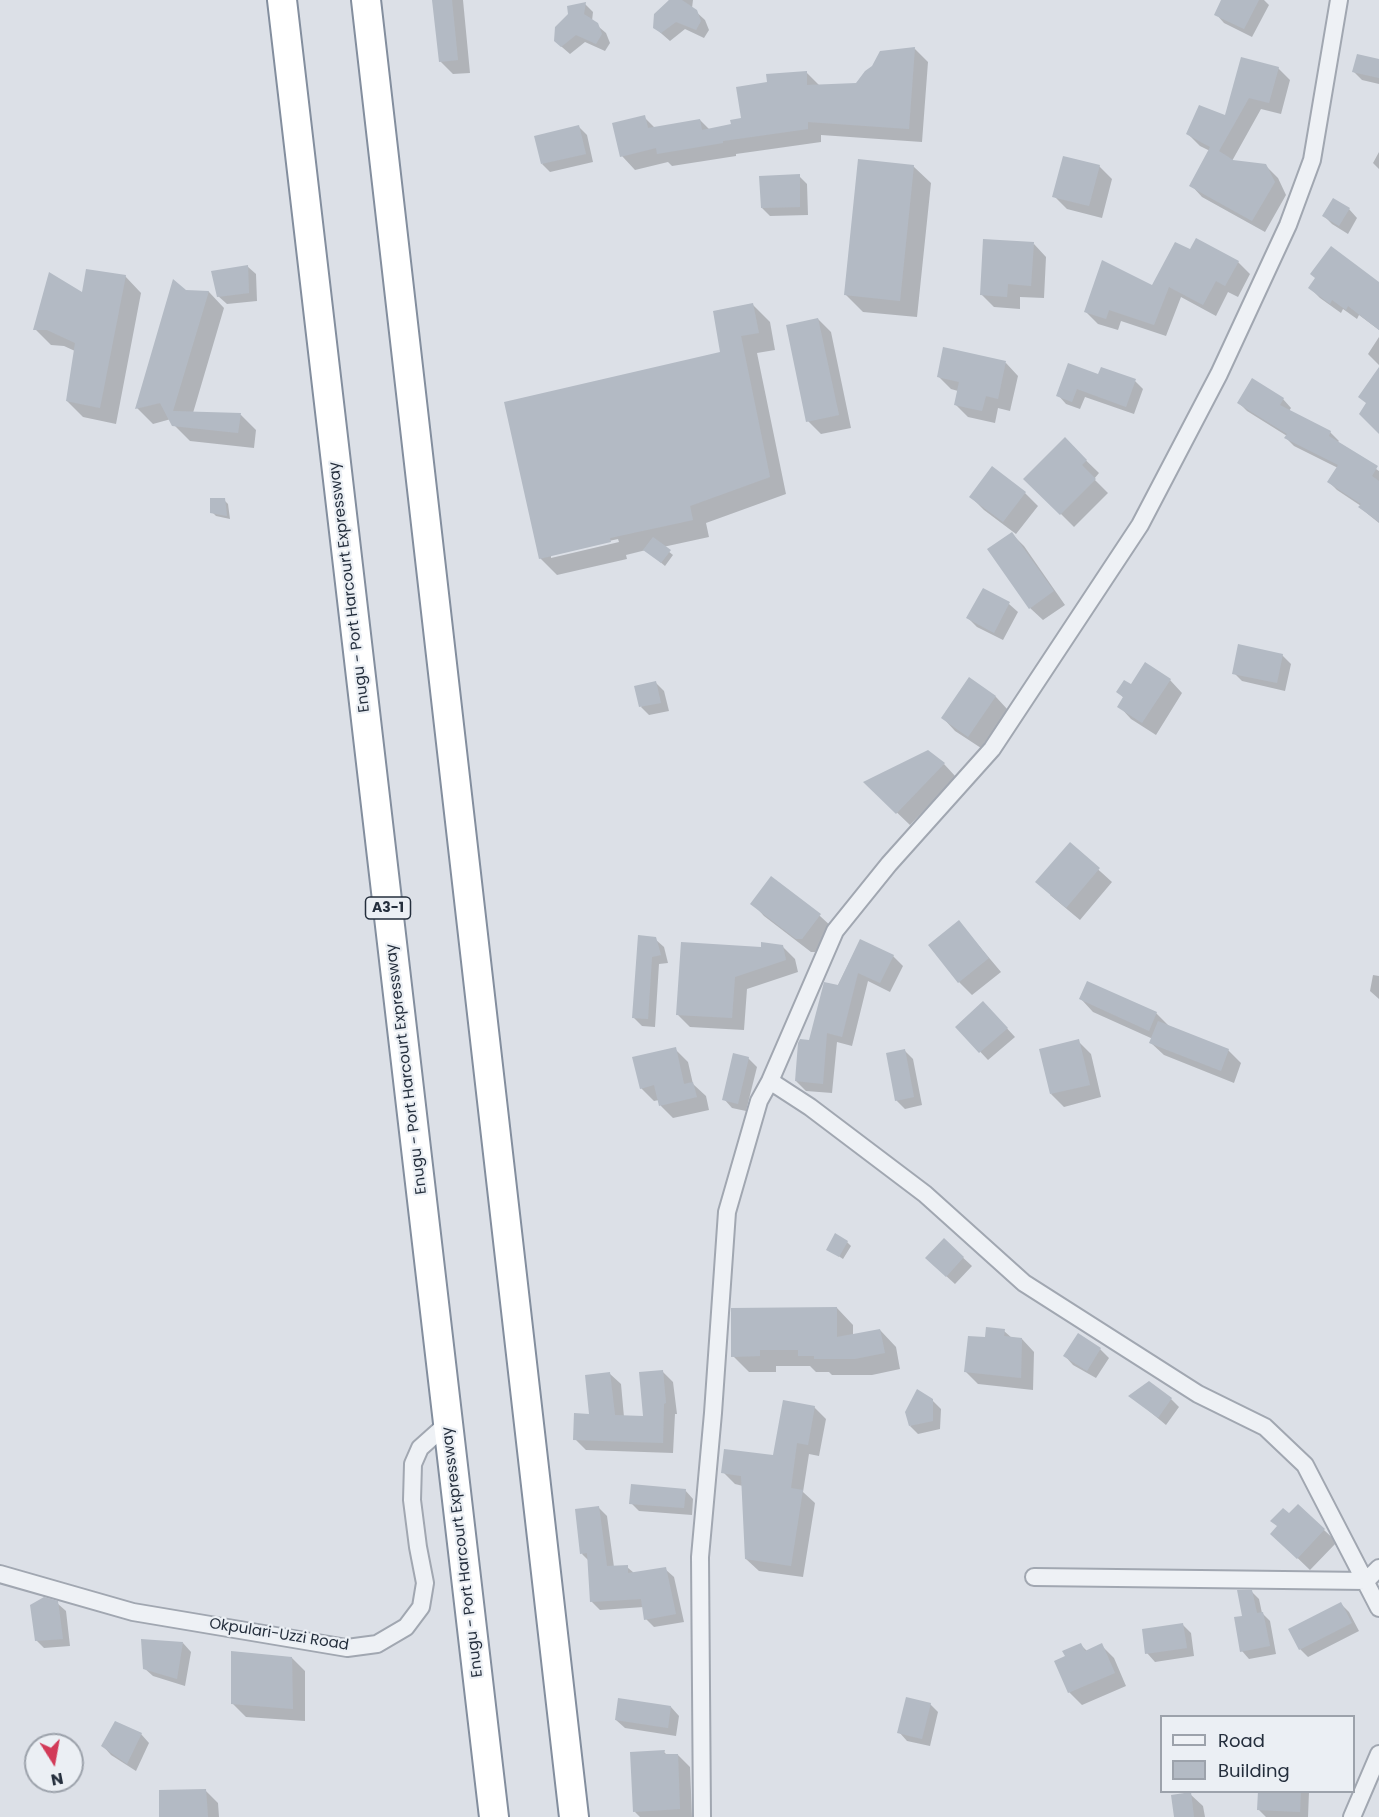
<!DOCTYPE html>
<html>
<head>
<meta charset="utf-8">
<style>
  body { margin:0 }
  #map { position:relative; width:1379px; height:1817px; overflow:hidden; background:#dce0e7; font-family:Poppins,sans-serif }
  canvas { display:block }
  .legend { position:absolute; left:1160px; top:1715px; width:195px; height:78px; box-sizing:border-box; background:#ebeff4; border:2px solid #9ca2ab; margin:0; padding:8px 10px; list-style:none; font-size:18px; color:#252f3d }
  .legend li { display:flex; align-items:center; gap:12px; height:30px }
  .legend b { width:30px; border:2px solid #9ca2ab }
  .north { position:absolute; left:24px; top:1733px; width:60px; height:60px; box-sizing:border-box; background:#ebeff4; border:2px solid #9ca2ab; border-radius:50%; rotate:169deg; font-size:16px; font-weight:700; line-height:24px; text-align:center; color:#252f3d }
  .north::after { content:''; display:block; margin:auto; width:21px; height:27px; background:#d23a58; clip-path:polygon(50% 0,100% 100%,50% 72%,0 100%) }
</style>
</head>
<body>
<div id="map">
<canvas width="1379" height="1817"></canvas>
<ul class="legend">
<li><b style="height:8px;background:#eef1f5"></b>Road</li>
<li><b style="height:16px;background:#b3bac4"></b>Building</li>
</ul>
<div class="north">N</div>
</div>
<script>
const c = document.querySelector('canvas').getContext('2d');
c.lineJoin = 'round';
function fill(path, color) {
  c.fillStyle = color;
  c.fill(path, 'evenodd');
}
function toPath(rows) {
  const path = new Path2D();
  for (const r of rows) {
    path.moveTo(r[0], r[1]);
    for (let i = 2; i < r.length; i += 2) path.lineTo(r[i], r[i + 1]);
  }
  return path;
}
function stroke(path, color, width, dash) {
  c.strokeStyle = color;
  c.lineWidth = width;
  c.lineCap = dash ? 'butt' : 'round';
  c.setLineDash(dash || []);
  c.stroke(path);
}
function write(font, color, halo, rows, align = 'center') {
  c.font = font + ' Poppins,sans-serif';
  c.lineWidth = 4.5;
  c.setLineDash([]);
  c.textBaseline = 'middle';
  c.strokeStyle = halo;
  c.fillStyle = color;
  for (const [text, x, y, turn = 0] of rows) {
    c.save();
    c.translate(x, y);
    c.rotate((+turn || 0) * Math.PI / 180);
    c.textAlign = isNaN(turn) ? turn : align;
    if (halo) c.strokeText(text, 0, 0);
    c.fillText(text, 0, 0);
    c.restore();
  }
}
fill(toPath([
  [434,0,463,0,470,73,453,74,440,61],
  [669,0,693,0,692,8,705,20,709,30,704,38,685,29,670,41,655,28],
  [1223,0,1264,0,1269,5,1252,37,1224,23,1216,14],
  [585,4,593,12,592,21,606,33,610,43,605,51,585,42,570,54,555,41],
  [915,49,928,62,922,142,821,135,821,142,736,154,736,156,672,166,668,162,635,170,622,156,644,117,655,128,700,120,710,130,733,125,743,119,768,83,806,72,820,86,857,84,873,67],
  [1379,61,1379,84,1362,80,1354,72],
  [1278,68,1290,80,1281,114,1261,109,1232,161,1266,166,1278,178,1286,195,1265,232,1202,197,1191,185,1210,151,1200,146,1188,134,1226,117],
  [579,127,587,135,593,162,550,172,542,164],
  [1379,152,1379,169,1373,163],
  [913,166,931,183,917,317,863,312,846,295],
  [1099,166,1112,179,1102,218,1067,209,1054,196],
  [799,176,807,184,808,215,770,216,762,208],
  [1333,200,1349,209,1357,218,1348,234,1332,224,1324,216],
  [1034,244,1046,257,1044,298,1020,297,1020,309,994,307,981,294],
  [1190,252,1238,262,1250,274,1238,297,1228,292,1216,316,1181,297,1166,336,1121,321,1118,330,1098,324,1086,312,1153,287],
  [247,266,256,274,257,301,227,304,218,296],
  [125,276,141,293,116,424,83,417,67,401,75,351,64,346,51,345,35,329,84,294],
  [1379,284,1379,330,1359,315,1357,319,1343,309,1341,313,1320,298,1310,288],
  [185,292,209,292,224,308,193,413,241,415,256,430,254,448,190,441,174,425,171,419,153,424,137,408],
  [753,305,770,322,775,350,757,353,786,494,706,523,709,537,663,547,673,555,665,566,646,550,626,555,627,559,557,575,540,558,722,353],
  [618,539,619,542,551,558,551,554],
  [818,319,831,332,851,428,821,434,808,421],
  [1379,337,1379,365,1368,354],
  [1006,363,1018,376,1010,411,998,408,995,423,968,417,955,404,958,391,951,389,938,376],
  [1099,376,1135,381,1143,389,1134,414,1085,397,1080,409,1066,404,1058,395],
  [1283,399,1291,408,1289,411,1330,432,1339,441,1337,443,1379,471,1379,523,1369,515,1360,507,1361,506,1337,490,1329,482,1338,468,1294,446,1286,438,1287,436,1247,411,1239,403],
  [1065,440,1099,473,1094,479,1108,493,1074,527,1026,479],
  [1025,493,1038,506,1016,534,984,510,971,497],
  [224,500,228,504,230,519,216,516,212,512],
  [1012,534,1024,546,1065,605,1043,620,1030,608],
  [983,590,1009,604,1018,612,1003,640,977,627,968,618],
  [1282,655,1291,664,1285,691,1242,681,1234,673],
  [970,679,996,697,1008,710,981,748,955,731,943,718],
  [1170,680,1182,693,1156,735,1131,719,1119,706,1124,698,1118,692],
  [656,683,664,691,669,711,649,715,641,707],
  [944,764,956,777,910,825,866,783],
  [1070,844,1112,882,1080,920,1050,895],
  [771,878,820,916,833,928,815,952,811,952,764,916,752,903],
  [959,922,1001,972,972,995,959,982],
  [655,939,664,947,668,963,659,964,655,1027,642,1026,634,1018],
  [860,941,893,956,903,966,890,992,868,981,852,1046,837,1042,832,1093,806,1091,796,1081,810,1041],
  [782,946,795,959,798,972,747,989,744,1030,690,1027,678,1015,762,948],
  [1373,975,1379,976,1379,999,1370,991],
  [1081,999,1156,1013,1169,1026,1228,1050,1241,1063,1234,1083,1164,1055,1151,1043,1153,1039,1093,1012],
  [992,1012,1015,1037,988,1060,957,1027],
  [1078,1041,1091,1054,1101,1097,1064,1107,1051,1094],
  [675,1049,688,1062,693,1084,706,1096,709,1110,673,1118,661,1106,659,1100,654,1101,641,1088],
  [905,1051,913,1059,922,1105,905,1109,896,1100],
  [748,1058,757,1067,746,1111,732,1108,724,1099],
  [944,1240,972,1266,955,1284,935,1266],
  [847,1242,851,1246,843,1259,828,1249],
  [837,1308,853,1325,853,1336,880,1330,896,1347,900,1369,872,1375,832,1375,829,1372,816,1372,810,1366,776,1366,776,1372,749,1372,733,1356],
  [1004,1331,1012,1338,1022,1339,1034,1352,1033,1390,978,1384,965,1371,986,1339],
  [1078,1335,1100,1349,1109,1358,1096,1378,1073,1365,1065,1356],
  [662,1371,673,1382,677,1414,675,1414,673,1453,586,1450,575,1439,591,1415,609,1373,621,1384,624,1417,645,1417],
  [1131,1396,1171,1399,1179,1407,1166,1425],
  [932,1400,941,1409,940,1429,918,1434,910,1426],
  [814,1407,826,1419,819,1456,809,1454,803,1492,815,1503,803,1577,759,1571,746,1559,743,1486,735,1484,723,1472,774,1457],
  [685,1490,693,1499,692,1515,639,1511,631,1503],
  [599,1508,607,1516,614,1567,627,1567,634,1573,665,1569,674,1577,684,1622,654,1627,646,1619,644,1607,600,1610,591,1601,589,1561,582,1554],
  [1279,1527,1324,1530,1337,1542,1310,1570,1285,1546],
  [1252,1592,1259,1599,1262,1613,1270,1621,1276,1654,1249,1659,1242,1651,1244,1617],
  [57,1603,66,1611,70,1646,44,1648,36,1640],
  [1341,1604,1349,1612,1359,1631,1308,1657,1300,1649],
  [1182,1624,1191,1633,1194,1656,1155,1662,1147,1653],
  [183,1643,191,1652,185,1686,153,1676,144,1668],
  [1081,1645,1087,1651,1101,1645,1114,1658,1126,1686,1082,1705,1069,1692,1067,1657],
  [292,1658,305,1671,305,1721,246,1717,233,1704],
  [930,1704,938,1712,930,1746,907,1741,899,1732],
  [671,1707,679,1716,676,1736,625,1728,616,1720],
  [141,1734,149,1743,136,1771,111,1755,103,1746],
  [664,1752,668,1756,678,1755,690,1767,692,1817,640,1817,635,1812],
  [205,1790,218,1803,219,1817,161,1817],
  [1259,1792,1309,1792,1308,1817,1266,1817,1259,1810],
  [1190,1794,1203,1806,1205,1817,1178,1817]
]), '#0003');
fill(toPath([
  [432,0,452,0,458,60,439,62],
  [669,0,682,0,697,10,701,21,696,30,676,22,661,33,653,28,654,14],
  [1221,0,1259,0,1244,29,1214,15],
  [586,2,584,14,598,23,602,34,596,44,576,35,561,47,554,41,555,27,568,14,567,6],
  [915,47,909,129,808,122,808,129,723,141,723,143,657,154,656,148,620,157,612,123,645,115,648,128,700,119,702,130,731,124,730,120,741,118,736,87,767,82,766,74,807,71,807,85,856,83,865,71,872,66,880,51],
  [1357,54,1379,59,1379,78,1352,72],
  [1241,57,1279,67,1269,103,1249,98,1219,151,1233,160,1266,164,1275,182,1252,221,1189,186,1210,147,1186,134,1199,105,1225,115],
  [579,125,586,154,541,164,534,136],
  [1063,156,1100,165,1089,206,1052,197],
  [858,159,914,165,900,301,844,295],
  [800,174,800,207,761,208,759,176],
  [1333,198,1350,208,1339,226,1322,216],
  [1196,238,1239,261,1225,286,1216,281,1203,305,1169,287,1154,325,1109,310,1106,319,1084,312,1102,260,1152,285,1175,242,1190,249],
  [983,239,1034,242,1031,286,1008,284,1007,297,980,295],
  [1331,246,1379,282,1379,330,1348,306,1346,310,1332,300,1330,304,1308,288,1315,278,1310,274],
  [248,265,249,293,217,297,211,271],
  [86,269,126,275,100,408,66,401,75,343,47,330,33,330,49,272,82,292],
  [173,279,186,290,209,291,173,411,241,413,238,433,172,426,160,403,135,409],
  [753,303,759,333,741,336,770,477,690,506,693,520,610,538,611,542,539,559,504,402,720,352,713,311],
  [818,318,839,415,806,422,786,325],
  [943,347,1006,361,998,399,986,396,982,411,954,405,959,382,937,377],
  [1068,363,1098,374,1101,367,1136,379,1126,407,1077,389,1072,402,1056,396],
  [1379,367,1379,434,1359,414,1366,403,1358,397],
  [1252,378,1284,398,1280,405,1331,431,1329,436,1378,466,1372,476,1379,481,1379,522,1358,507,1361,504,1327,482,1338,465,1284,438,1287,434,1237,403],
  [1065,437,1087,460,1082,465,1096,479,1060,515,1023,479],
  [992,466,1026,492,1003,522,969,497],
  [210,498,225,498,227,516,210,513],
  [1012,532,1054,591,1029,609,987,549],
  [653,537,671,550,661,563,643,550],
  [983,588,1010,602,994,633,966,618],
  [1238,644,1283,654,1277,683,1232,674],
  [1145,662,1171,679,1142,723,1117,707,1123,697,1116,692,1124,680,1131,684],
  [969,677,996,696,968,737,941,718],
  [656,681,661,703,639,707,634,686],
  [928,750,945,763,896,814,863,782],
  [1070,842,1100,868,1066,908,1035,882],
  [771,876,821,914,802,939,796,939,750,904],
  [959,920,989,958,958,983,928,945],
  [638,935,656,937,661,955,652,957,648,1019,632,1018],
  [860,939,894,955,880,983,858,973,842,1037,827,1033,823,1084,795,1081,798,1043,800,1039,809,1040,824,982,838,985],
  [681,942,761,947,761,942,783,945,786,960,735,977,732,1018,676,1015],
  [1087,981,1157,1012,1149,1031,1079,999],
  [983,1001,1008,1028,979,1053,955,1027],
  [1158,1021,1229,1049,1221,1071,1149,1043],
  [1079,1039,1090,1085,1050,1094,1039,1049],
  [676,1047,684,1084,693,1082,697,1097,659,1106,654,1085,640,1089,632,1057],
  [905,1049,914,1097,895,1101,886,1053],
  [733,1053,749,1057,738,1104,722,1100],
  [835,1233,848,1241,839,1257,826,1250],
  [944,1238,964,1257,946,1277,925,1258],
  [837,1307,837,1337,880,1329,885,1353,855,1359,814,1359,814,1356,798,1356,798,1350,760,1350,760,1356,731,1357,731,1308],
  [986,1327,1005,1329,1004,1336,1022,1338,1021,1378,964,1372,968,1336,985,1337],
  [1078,1333,1101,1348,1087,1371,1063,1356],
  [663,1370,666,1403,664,1404,663,1443,573,1440,574,1413,589,1414,585,1375,610,1372,615,1415,643,1416,639,1372],
  [1149,1381,1172,1398,1158,1418,1128,1396],
  [917,1389,933,1399,933,1421,909,1426,905,1412],
  [783,1400,815,1406,808,1445,797,1443,791,1488,803,1490,791,1566,745,1559,741,1476,721,1473,724,1449,773,1455],
  [631,1484,686,1489,684,1508,629,1504],
  [1298,1504,1325,1529,1297,1559,1270,1534,1277,1526,1270,1521,1283,1508,1289,1513],
  [599,1506,607,1566,628,1565,628,1573,666,1567,676,1614,644,1620,641,1599,590,1602,587,1553,580,1554,575,1509],
  [1237,1590,1252,1590,1257,1613,1263,1612,1270,1646,1240,1652,1234,1617,1242,1616],
  [44,1597,58,1601,63,1639,35,1641,30,1605],
  [1341,1602,1352,1623,1299,1650,1288,1629],
  [1183,1623,1187,1648,1145,1654,1142,1629],
  [141,1639,183,1642,177,1679,143,1669],
  [1081,1643,1085,1651,1102,1643,1115,1673,1068,1693,1054,1661,1065,1656,1062,1651],
  [231,1651,292,1657,293,1709,231,1704],
  [906,1697,931,1703,922,1739,897,1733],
  [618,1698,671,1706,668,1728,615,1720],
  [115,1721,142,1733,127,1764,101,1746],
  [665,1750,664,1754,678,1754,680,1809,633,1812,630,1752],
  [206,1789,208,1817,159,1817,159,1790],
  [1258,1791,1301,1791,1300,1812,1257,1810],
  [1191,1792,1194,1817,1174,1817,1171,1795]
]), '#b3bac4');
const street = toPath([
  [770,1081,810,1107,925,1194,1024,1283,1198,1394,1265,1427,1305,1465,1379,1608],
  [0,1574,133,1612,347,1648,377,1644,406,1627,421,1607,425,1583,418,1547,412,1500,413,1464,420,1448,448,1423],
  [1034,1577,1366,1581,1379,1568],
  [702,1817,700,1557,713,1413,727,1212,759,1101,770,1081,835,931,889,864,992,749,1140,525,1219,374,1288,225,1312,160,1339,0],
  [1352,1817,1379,1754]
]);
const highway = toPath([
  [282,0,494,1817],
  [366,0,574,1817]
]);
stroke(street, '#a1a7b1', 20);
stroke(highway, '#838e9e', 32);
stroke(street, '#eef1f5', 16);
stroke(highway, '#fff', 28);
for (const [x, y, w] of [
  [388,908,45]
]) {
  const box = new Path2D();
  box.roundRect(x - w / 2, y - 11, w, 22, 4.5);
  c.fillStyle = '#ebeff4';
  c.fill(box);
  stroke(box, '#252f3d', 1.5);
}
write('bold 14px', '#252f3d', null, [
  ["A3-1",388,908]
]);
write('15px', '#252f3d', '#ebeff4', [
  ["Enugu - Port Harcourt Expressway",350,587,-97],
  ["Enugu - Port Harcourt Expressway",407,1069,-97],
  ["Enugu - Port Harcourt Expressway",463,1552,-97],
  ["Okpulari-Uzzi Road",279,1635,9]
]);
</script>
</body>
</html>
